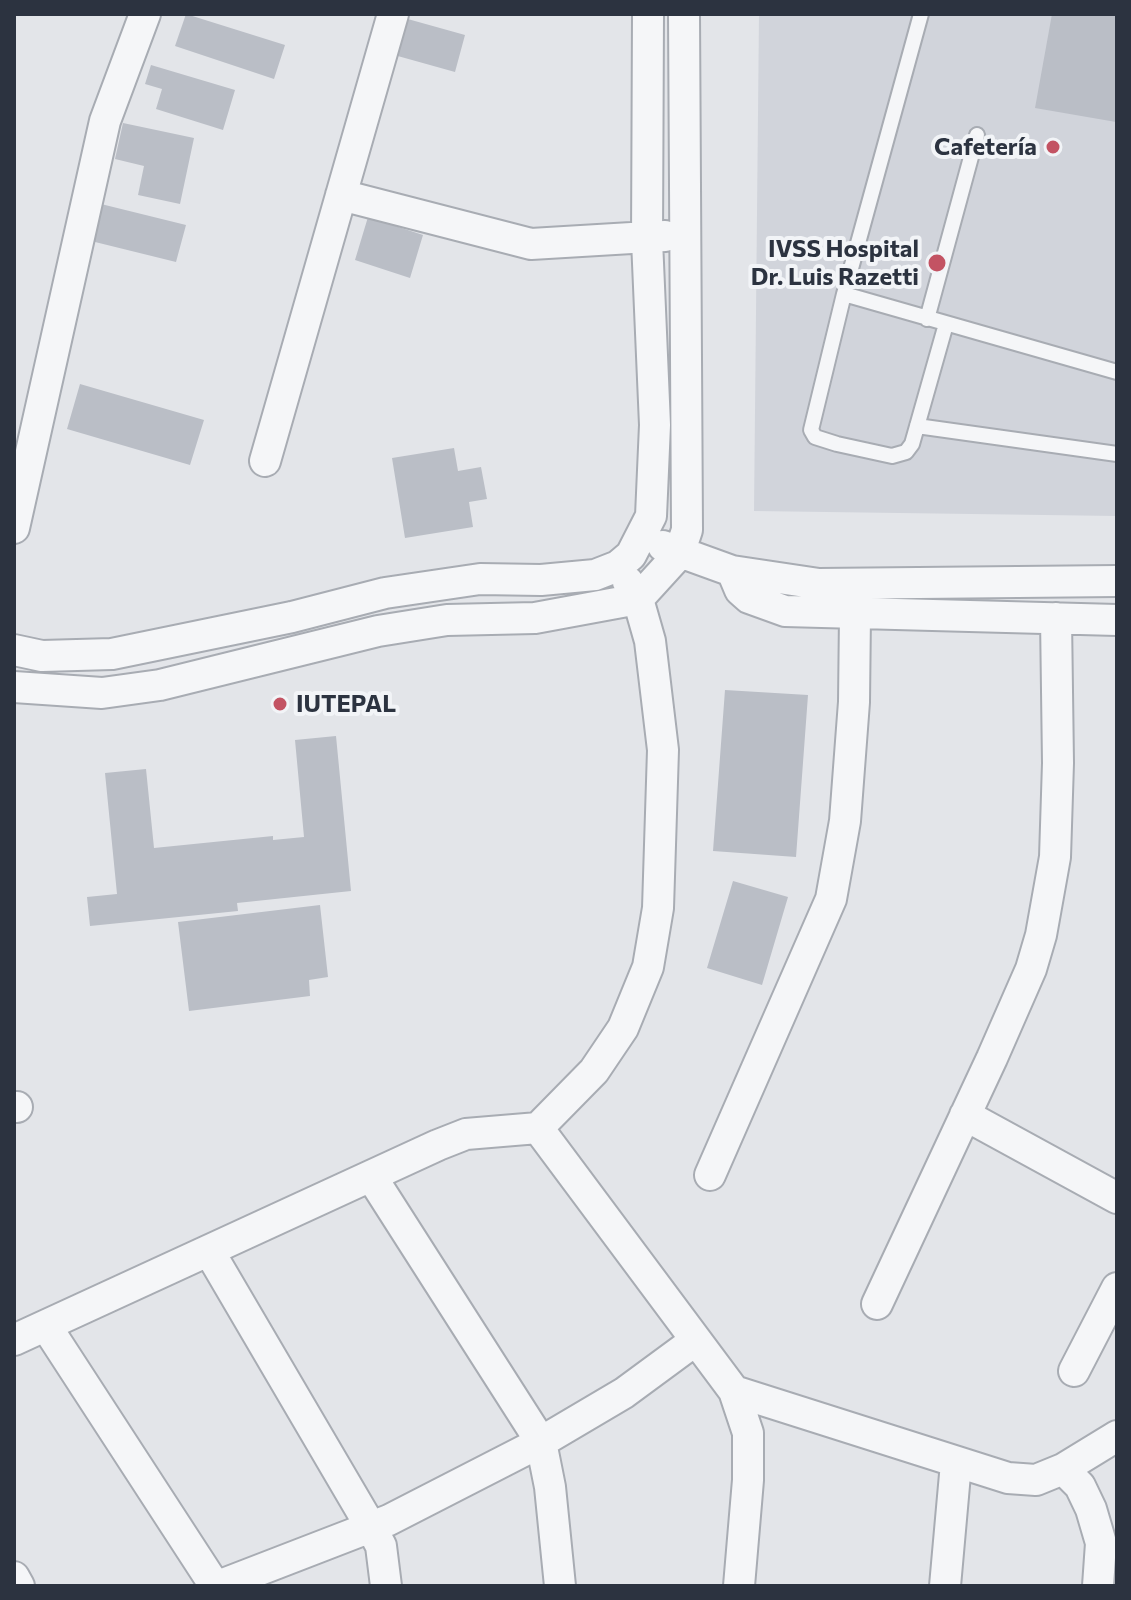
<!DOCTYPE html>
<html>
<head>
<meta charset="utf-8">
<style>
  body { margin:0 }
  #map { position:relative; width:1131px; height:1600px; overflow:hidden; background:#e3e5e9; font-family:Commissioner,sans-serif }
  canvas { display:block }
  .frame { position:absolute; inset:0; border:16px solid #2c3340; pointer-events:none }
</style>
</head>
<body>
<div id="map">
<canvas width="1131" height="1600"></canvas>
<div class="frame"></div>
</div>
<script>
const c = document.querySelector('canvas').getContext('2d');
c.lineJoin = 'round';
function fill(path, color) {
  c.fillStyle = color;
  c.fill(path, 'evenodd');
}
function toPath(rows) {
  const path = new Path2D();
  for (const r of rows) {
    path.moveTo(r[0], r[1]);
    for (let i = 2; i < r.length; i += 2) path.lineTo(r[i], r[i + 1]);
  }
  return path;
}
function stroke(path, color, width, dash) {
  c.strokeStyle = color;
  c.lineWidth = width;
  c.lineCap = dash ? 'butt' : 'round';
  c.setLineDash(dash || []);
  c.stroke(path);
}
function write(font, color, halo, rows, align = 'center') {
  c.font = font + ' Commissioner,sans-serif';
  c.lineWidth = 8;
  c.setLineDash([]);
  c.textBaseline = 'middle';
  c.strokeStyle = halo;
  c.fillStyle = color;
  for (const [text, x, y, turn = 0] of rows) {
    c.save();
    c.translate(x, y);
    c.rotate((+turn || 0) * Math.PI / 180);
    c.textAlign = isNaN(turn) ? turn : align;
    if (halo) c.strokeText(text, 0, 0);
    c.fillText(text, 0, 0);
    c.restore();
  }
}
fill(toPath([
  [759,14,1117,14,1117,516,754,511]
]), '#d1d4db');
fill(toPath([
  [186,14,285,45,274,79,175,46],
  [1052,14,1117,14,1116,122,1035,108],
  [397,16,465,35,455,72,387,53],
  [151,65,235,90,223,130,156,109,162,89,145,84],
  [123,123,194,138,180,204,138,195,144,166,115,159],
  [101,204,186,225,176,262,91,241],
  [368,217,423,235,410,278,355,260],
  [80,384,204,420,190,465,67,429],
  [454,448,458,471,481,467,487,499,469,502,473,527,405,538,392,458],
  [725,690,808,695,796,857,713,851],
  [336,736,351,891,237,903,238,911,90,926,87,897,117,894,105,773,146,769,154,848,273,836,273,840,304,837,295,740],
  [733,881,788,897,762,985,707,968],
  [320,905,328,977,309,980,310,996,189,1011,178,922]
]), '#babec6');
const lane = toPath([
  [921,14,844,294,1117,372],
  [844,294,811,430,815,437,837,444,892,456,906,452,912,444,946,324],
  [927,319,977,135],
  [917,426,1117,454]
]);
const street = toPath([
  [341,195,531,244,665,236],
  [265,461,393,14],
  [14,528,105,121,145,14],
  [663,546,732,571,819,584,1117,581],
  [732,571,740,590,749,598,785,611,1117,620],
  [14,650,42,656,112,654,292,617,385,593,480,579,541,580,595,575,618,566,631,555,651,516,655,425,647,240,648,14],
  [14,687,102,693,160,685,378,631,447,620,535,618,638,599,679,554,687,530,684,14],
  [14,1107,17,1107],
  [965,1115,1117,1198],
  [538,1128,734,1391,1008,1478,1036,1480,1063,1469,1117,1436],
  [710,1175,831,899,845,821,854,702,855,615],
  [371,1176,541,1442,550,1487,560,1586],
  [209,1251,372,1529,381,1546,386,1586],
  [877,1304,992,1058,1031,969,1041,935,1055,857,1058,763,1056,618],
  [46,1326,215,1586],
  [14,1340,438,1145,466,1134,538,1128,594,1071,623,1028,648,967,658,908,663,750,650,641,638,599,628,582],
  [1074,1371,1117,1288],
  [734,1391,748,1433,748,1480,739,1586],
  [1063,1469,1080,1486,1091,1509,1101,1543,1098,1586],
  [14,1577,19,1586],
  [218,1586,389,1520,541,1442,624,1393,696,1340],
  [945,1586,956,1463]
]);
stroke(lane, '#a8acb3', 18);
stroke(street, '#a8acb3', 34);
stroke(lane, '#f5f6f8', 14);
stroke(street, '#f5f6f8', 30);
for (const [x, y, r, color] of [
  [1053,147,8,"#c35363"],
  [937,263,10,"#c35363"],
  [280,704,8,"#c35363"]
]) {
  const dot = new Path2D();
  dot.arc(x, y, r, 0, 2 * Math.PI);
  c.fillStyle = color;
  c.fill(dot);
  stroke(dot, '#f2f4f7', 3);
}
write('bold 24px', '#2c3340', '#f2f4f7', [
  ["Cafetería",1037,147],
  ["IVSS Hospital",919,249],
  ["Dr. Luis Razetti",919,277],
  ["IUTEPAL",296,704,"left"]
], 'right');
</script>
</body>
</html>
